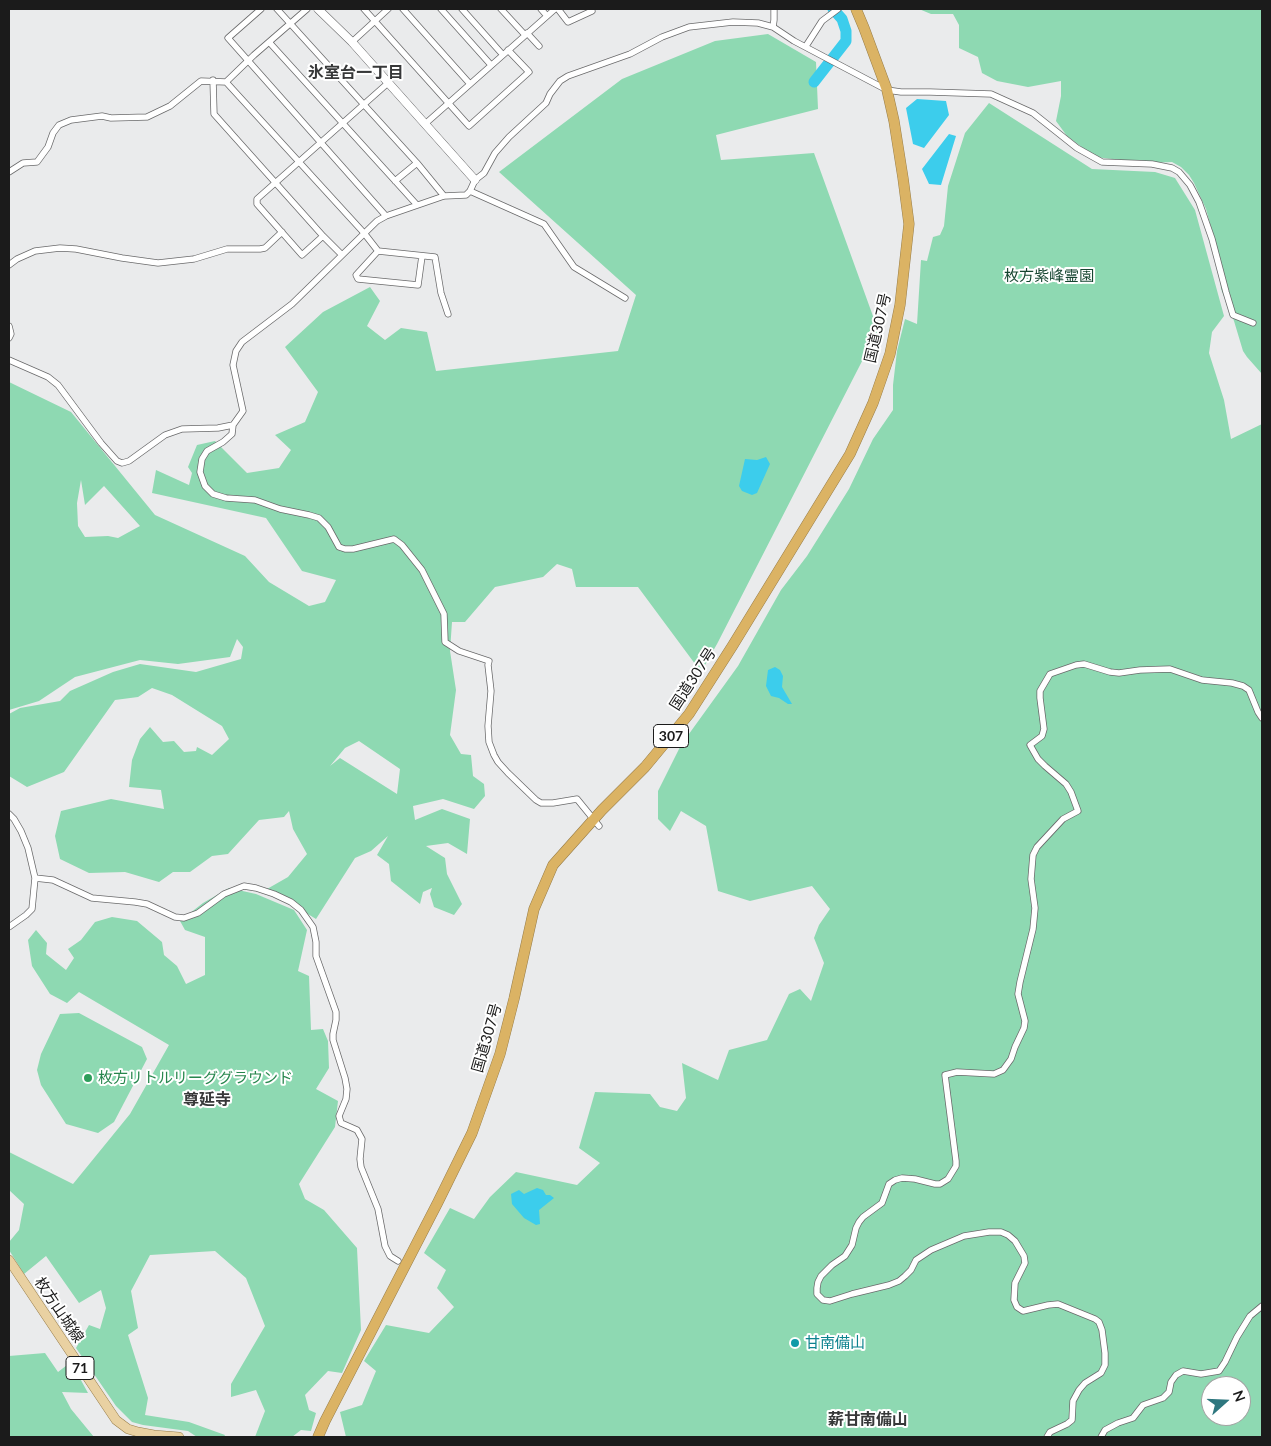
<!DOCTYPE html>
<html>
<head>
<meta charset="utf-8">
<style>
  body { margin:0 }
  #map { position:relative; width:1271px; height:1446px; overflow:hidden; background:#eaebec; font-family:Lato,sans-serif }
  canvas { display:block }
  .frame { position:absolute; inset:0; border:10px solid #1b1b1b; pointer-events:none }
  .north { position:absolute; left:1201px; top:1376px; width:50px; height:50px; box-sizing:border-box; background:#fff; border:1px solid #a4a4a4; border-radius:50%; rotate:70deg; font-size:14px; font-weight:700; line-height:20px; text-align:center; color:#1b1b1b }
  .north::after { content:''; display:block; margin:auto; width:18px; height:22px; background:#2e777f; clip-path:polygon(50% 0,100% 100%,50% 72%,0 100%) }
</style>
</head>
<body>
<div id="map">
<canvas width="1271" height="1446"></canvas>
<div class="frame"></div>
<div class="north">N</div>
</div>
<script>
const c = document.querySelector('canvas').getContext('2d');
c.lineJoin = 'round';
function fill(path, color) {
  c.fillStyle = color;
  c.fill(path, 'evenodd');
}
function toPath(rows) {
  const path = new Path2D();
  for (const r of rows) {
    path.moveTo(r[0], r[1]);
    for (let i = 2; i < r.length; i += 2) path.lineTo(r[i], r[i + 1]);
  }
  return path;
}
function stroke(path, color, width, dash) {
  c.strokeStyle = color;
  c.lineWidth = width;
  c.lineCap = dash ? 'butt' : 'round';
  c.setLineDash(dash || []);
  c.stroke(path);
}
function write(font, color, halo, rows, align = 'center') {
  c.font = font + ' Lato,"Noto Sans JP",sans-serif';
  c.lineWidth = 4;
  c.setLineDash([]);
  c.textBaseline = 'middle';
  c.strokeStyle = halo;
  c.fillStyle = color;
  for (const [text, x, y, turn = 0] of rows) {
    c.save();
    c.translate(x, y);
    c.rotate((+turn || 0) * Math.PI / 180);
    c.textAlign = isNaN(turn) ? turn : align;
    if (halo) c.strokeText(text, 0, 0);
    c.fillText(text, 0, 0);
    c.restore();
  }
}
fill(toPath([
  [919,9,1262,9,1262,374,1247,357,1243,351,1234,321,1221,289,1218,253,1206,209,1194,183,1189,175,1181,167,1172,162,1147,163,1095,157,1067,136,1056,121,1061,96,1061,81,1028,87,997,81,982,73,978,57,959,48,959,25,953,14,931,14],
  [768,34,816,62,818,109,716,135,721,160,814,153,878,330,717,644,701,672,638,587,576,587,572,569,557,564,543,577,495,587,465,622,452,622,450,651,456,690,450,735,461,754,471,755,473,776,484,784,485,796,474,809,443,799,413,806,415,820,442,809,470,819,467,854,448,843,426,846,445,858,447,874,462,904,454,915,434,907,430,894,432,888,423,892,420,904,391,881,389,864,377,855,388,836,371,851,355,858,316,919,267,889,288,877,307,854,293,829,289,811,284,817,259,820,228,854,212,856,190,872,173,872,159,882,125,872,89,873,60,859,55,836,61,811,111,799,164,809,161,790,129,787,132,760,140,739,150,727,163,742,174,741,184,752,196,751,197,747,212,755,229,739,222,726,172,695,152,688,138,697,115,700,64,772,27,787,9,776,9,714,20,708,60,701,70,691,113,672,140,664,196,672,241,659,243,647,237,639,230,657,178,664,140,660,75,677,39,701,9,710,9,382,71,412,155,515,245,556,269,582,309,606,325,602,336,580,302,571,266,518,152,493,156,470,189,485,192,473,188,467,197,445,215,441,247,473,279,468,291,450,275,435,305,422,318,392,285,347,323,312,370,287,380,301,367,326,385,340,401,328,427,332,436,371,618,351,636,295,499,172,622,79,715,41],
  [81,480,85,505,104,486,140,526,118,538,108,536,85,537,78,526,77,503],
  [359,741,400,769,397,794,340,758,330,766,345,748],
  [989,103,1092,169,1155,172,1175,178,1195,210,1224,316,1212,332,1209,353,1224,400,1231,439,1262,424,1262,1437,346,1437,340,1412,362,1405,376,1371,364,1361,386,1325,429,1333,454,1307,437,1288,446,1270,424,1253,450,1208,474,1219,490,1197,516,1172,577,1185,600,1163,579,1148,595,1092,650,1094,660,1107,677,1111,686,1098,682,1063,718,1080,729,1050,767,1040,789,994,800,989,811,1001,824,963,814,938,819,925,830,909,812,886,750,901,718,891,706,826,681,811,670,831,658,819,658,791,681,745,738,666,781,590,807,556,849,489,873,439,893,410,893,385,897,351,905,319,917,324,921,260,927,261,933,237,940,235,944,226,948,186,965,133],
  [1211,1386,1241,1386,1241,1416,1211,1416],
  [229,888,256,894,294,910,307,930,298,971,309,976,311,1030,323,1029,328,1041,329,1068,316,1089,338,1101,335,1127,299,1184,305,1199,324,1210,357,1248,361,1330,342,1373,328,1371,305,1395,309,1410,316,1413,311,1431,301,1430,292,1437,255,1437,265,1411,256,1390,231,1397,231,1384,265,1326,246,1278,215,1251,150,1255,131,1291,138,1328,128,1335,148,1398,145,1415,189,1422,225,1435,224,1437,197,1437,188,1431,143,1425,132,1422,116,1406,76,1348,89,1325,100,1329,106,1308,101,1290,79,1303,46,1256,24,1274,9,1250,9,1242,19,1230,24,1204,9,1190,9,1152,73,1184,130,1114,169,1045,79,992,67,1003,50,994,32,966,28,940,36,930,47,943,46,954,66,970,74,958,68,949,81,940,95,922,112,917,137,921,162,942,164,955,177,966,186,984,205,975,205,937,185,930,180,921,203,903],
  [79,1013,142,1047,147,1059,114,1122,98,1133,66,1124,41,1085,37,1070,41,1054,60,1014],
  [45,1353,58,1372,71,1362,88,1393,62,1392,71,1409,94,1437,9,1437,9,1356]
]), '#8ed9b2');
fill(toPath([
  [917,99,946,101,949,115,924,148,913,144,906,108],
  [949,134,956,136,941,185,929,184,922,169],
  [766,457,770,464,757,493,752,495,742,491,739,486,745,459,757,460],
  [775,667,780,670,783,676,782,687,792,704,788,704,779,698,771,696,766,686,768,670],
  [537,1188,543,1190,546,1195,550,1195,554,1198,539,1210,540,1224,536,1225,524,1218,512,1204,511,1194,519,1190,524,1194]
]), '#3ccdec');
stroke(toPath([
  [814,82,846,41,846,31,842,19,833,9]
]), '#3ccdec', 11);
const street = toPath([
  [261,9,228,38,386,216],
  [277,9,417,163,444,196],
  [364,9,469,126,529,72,508,50],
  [403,9,470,84],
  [441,9,491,65],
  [462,9,503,55],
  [501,9,525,35],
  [541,9,547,16],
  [558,9,568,22,592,11,591,9],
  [773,27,774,20,774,9],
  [527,33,539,46],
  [269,42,417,205],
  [352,42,388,9],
  [806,46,822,21,838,9],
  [213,80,214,114,323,236,341,254],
  [226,82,254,55,307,9],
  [425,124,555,9],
  [9,172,23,163,37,162,48,147,53,133,59,125,71,120,102,116,111,118,147,117,170,106,201,81,226,82,364,233,378,251,435,257,441,293,448,314],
  [395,181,417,163],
  [470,191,544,224,574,267,625,298],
  [323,236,302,255,257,204,257,199,388,83],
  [378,251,356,275,358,279,418,285,422,256],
  [9,265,17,259,35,251,60,248,76,249,122,258,158,263,194,259,227,249,260,249,265,248,282,232],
  [9,326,11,334,9,338],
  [9,360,48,377,58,385,101,443,117,461,122,463,129,461,165,435,182,429,218,428,233,425],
  [9,814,14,819,21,831,28,848,35,878,32,909,26,915,9,927],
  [599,826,577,799,553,803,541,803,536,800,508,773,498,762,494,755,489,742,488,726,491,691,488,665,489,661,459,651,445,642,444,614,422,570,402,545,394,539,353,549,345,549,339,547,328,527,319,518,309,515,280,509,255,500,226,498,213,494,205,486,200,472,202,459,207,451,223,442,232,434,233,425,243,411,233,365,236,351,242,342,292,304,377,221,386,216,444,196,466,195,470,191,475,180,484,173,495,153,509,137,546,103,550,94,560,81,568,76,630,54,662,37,689,27,733,22,758,23,773,27,794,41,887,90,901,92,930,92,991,94,1033,113,1077,148,1102,162,1152,164,1172,168,1179,172,1190,185,1199,202,1212,239,1226,292,1233,315,1253,323],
  [35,878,53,880,92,898,135,902,147,904,175,917,184,918,198,913,224,894,244,886,256,888,274,894,291,902,301,910,313,927,316,942,316,956,336,1012,336,1020,333,1034,333,1040,345,1078,347,1089,346,1099,339,1116,341,1123,357,1130,362,1139,360,1159,361,1167,378,1209,385,1246,390,1256,398,1261],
  [1047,1437,1050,1432,1067,1424,1072,1420,1073,1401,1079,1390,1085,1383,1101,1373,1105,1365,1105,1353,1102,1330,1099,1322,1095,1319,1058,1304,1048,1305,1023,1311,1017,1307,1014,1300,1015,1283,1025,1263,1024,1256,1015,1241,1008,1235,1001,1232,989,1232,964,1236,931,1250,916,1260,911,1270,905,1276,899,1281,889,1285,852,1294,830,1301,823,1300,817,1294,817,1288,818,1282,821,1276,832,1265,845,1256,852,1245,856,1228,859,1222,863,1217,882,1203,889,1184,895,1180,902,1178,915,1179,935,1184,940,1184,948,1179,956,1166,956,1161,945,1075,957,1072,994,1074,1003,1070,1011,1059,1015,1047,1024,1028,1025,1021,1018,994,1020,982,1033,929,1035,908,1031,879,1033,855,1037,847,1063,819,1078,811,1071,792,1066,784,1045,766,1038,759,1030,745,1042,736,1044,729,1040,698,1040,691,1050,674,1076,665,1084,664,1110,672,1119,673,1140,670,1170,669,1202,680,1232,683,1243,686,1249,690,1258,712,1262,718],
  [1101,1437,1105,1430,1118,1423,1133,1418,1143,1405,1163,1398,1169,1392,1171,1382,1176,1375,1183,1371,1201,1374,1219,1371,1225,1362,1237,1337,1250,1316,1262,1306]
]);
const secondary = toPath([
  [318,9,352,42,475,180]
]);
const primary = toPath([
  [9,1260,116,1420,128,1429,138,1432,154,1435,179,1437]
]);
const highway = toPath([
  [318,1437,325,1421,438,1202,472,1133,500,1054,514,999,534,909,553,865,602,810,645,767,689,714,733,645,850,454,873,403,890,354,900,305,909,224,903,178,894,121,887,90,864,28,856,9]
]);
stroke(street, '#6a6a6b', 7);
stroke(secondary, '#6a6a6b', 9);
stroke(primary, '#987e4a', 10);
stroke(highway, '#987e4a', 11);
stroke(street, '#fff', 5.5);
stroke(secondary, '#fff', 8);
stroke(primary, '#e9d1a2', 9);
stroke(highway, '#dbb364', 10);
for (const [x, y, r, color] of [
  [88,1078,5,"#2e9e5b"],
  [795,1343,5,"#0f9aa8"]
]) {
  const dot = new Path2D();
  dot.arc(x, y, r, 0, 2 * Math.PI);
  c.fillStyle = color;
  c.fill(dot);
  stroke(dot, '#fff', 2);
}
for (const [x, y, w] of [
  [671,736,35],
  [80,1368,28]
]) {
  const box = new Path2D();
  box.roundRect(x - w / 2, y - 11.5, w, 23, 4);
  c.fillStyle = '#fff';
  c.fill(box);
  stroke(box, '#1b1b1b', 1);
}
write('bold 14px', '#1b1b1b', null, [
  ["307",671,736],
  ["71",80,1368]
]);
write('15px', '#164530', '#fff', [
  ["枚方紫峰霊園",1049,276]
]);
write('15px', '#1b1b1b', '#fff', [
  ["国道307号",878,328,-77],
  ["国道307号",693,679,-57],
  ["国道307号",487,1038,-74],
  ["枚方山城線",59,1310,56]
]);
write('15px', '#27864d', '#fff', [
  ["枚方リトルリーググラウンド",98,1078]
], 'left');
write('15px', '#0d838f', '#fff', [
  ["甘南備山",805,1343]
], 'left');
write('bold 16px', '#373839', '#fff', [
  ["氷室台一丁目",356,73],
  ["尊延寺",207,1100],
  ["薪甘南備山",868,1420]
]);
</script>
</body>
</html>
